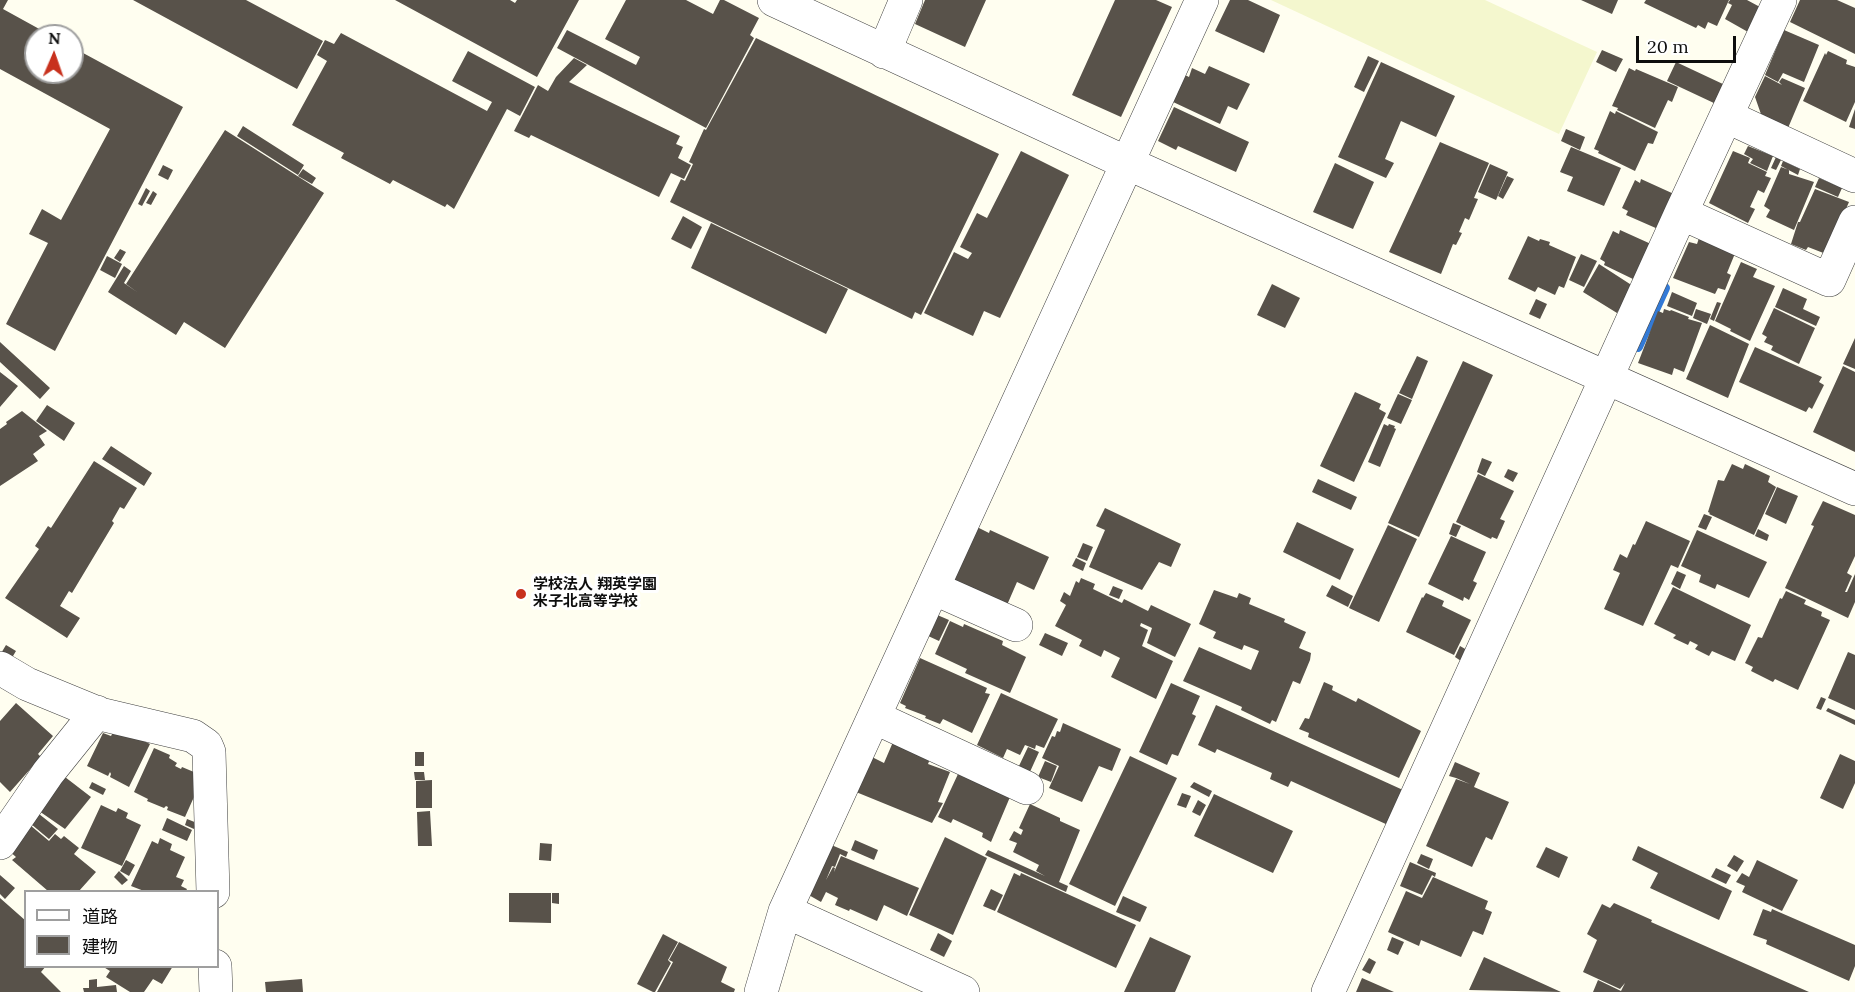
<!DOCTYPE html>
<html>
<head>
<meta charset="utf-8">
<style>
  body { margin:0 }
  #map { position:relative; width:1855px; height:992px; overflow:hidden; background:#fffef0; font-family:Lora,"Noto Sans JP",serif }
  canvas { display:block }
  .legend { position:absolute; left:24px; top:890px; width:195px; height:78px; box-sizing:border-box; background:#fff; border:2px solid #9f9f9f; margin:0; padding:8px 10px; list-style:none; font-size:18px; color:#0e0e0e }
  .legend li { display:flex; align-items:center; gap:12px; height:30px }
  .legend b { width:30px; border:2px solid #9f9f9f }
  .north { position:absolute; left:24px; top:24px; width:60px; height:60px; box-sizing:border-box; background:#fff; border:2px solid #9f9f9f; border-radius:50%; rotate:2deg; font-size:16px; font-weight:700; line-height:24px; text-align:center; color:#0e0e0e }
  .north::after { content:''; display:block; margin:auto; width:21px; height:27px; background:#c8311d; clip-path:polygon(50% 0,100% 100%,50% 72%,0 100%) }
  .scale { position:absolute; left:1636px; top:36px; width:100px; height:27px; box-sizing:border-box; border:3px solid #0e0e0e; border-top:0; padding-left:8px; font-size:18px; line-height:21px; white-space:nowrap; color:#0e0e0e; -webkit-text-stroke:4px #fff; paint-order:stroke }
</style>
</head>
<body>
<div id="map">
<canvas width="1855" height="992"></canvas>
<ul class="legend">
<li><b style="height:8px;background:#fff"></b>道路</li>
<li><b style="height:16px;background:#58524a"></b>建物</li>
</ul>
<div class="north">N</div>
<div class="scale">20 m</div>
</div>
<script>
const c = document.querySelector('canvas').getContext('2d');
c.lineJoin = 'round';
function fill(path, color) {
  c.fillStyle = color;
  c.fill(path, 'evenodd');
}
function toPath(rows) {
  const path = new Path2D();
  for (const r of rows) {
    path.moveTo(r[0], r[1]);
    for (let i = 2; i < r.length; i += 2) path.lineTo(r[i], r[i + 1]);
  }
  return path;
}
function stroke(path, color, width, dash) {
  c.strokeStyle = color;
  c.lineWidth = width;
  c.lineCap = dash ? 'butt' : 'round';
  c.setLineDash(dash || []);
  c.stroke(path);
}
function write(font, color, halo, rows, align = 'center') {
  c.font = font + ' Lora,"Noto Sans JP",serif';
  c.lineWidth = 6;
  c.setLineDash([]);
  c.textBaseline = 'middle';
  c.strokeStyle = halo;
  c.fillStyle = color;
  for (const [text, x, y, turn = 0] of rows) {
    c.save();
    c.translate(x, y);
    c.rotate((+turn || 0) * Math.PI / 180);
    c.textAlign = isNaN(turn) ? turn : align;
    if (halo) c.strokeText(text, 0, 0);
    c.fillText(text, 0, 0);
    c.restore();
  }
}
fill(toPath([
  [1271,0,1485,0,1597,52,1559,134]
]), '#f4f7ce');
stroke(toPath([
  [1638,347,1665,288]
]), '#337ad6', 10);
fill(toPath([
  [0,0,8,0,3,9,52,36,36,36,36,72,72,72,72,47,183,107,55,351,6,324,48,243,29,234,42,209,61,220,110,129,0,69],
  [133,0,246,0,323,41,297,89],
  [395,0,510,0,515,3,517,0,579,0,537,77],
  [626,0,686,0,713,14,720,0,724,0,759,18,750,35,754,38,706,128,557,48,567,30,636,65,640,57,605,39],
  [925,0,986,0,965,47,915,24],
  [1115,0,1156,0,1172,7,1121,117,1072,95],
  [1230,0,1248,0,1280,15,1264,53,1215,31],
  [1581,0,1618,0,1612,14],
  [1646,0,1729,0,1717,26,1708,22,1705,29,1698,25,1696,28,1644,3],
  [1730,0,1747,0,1760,7,1748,32,1725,19,1732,5,1728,3],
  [1800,0,1837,0,1855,8,1855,54,1790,22],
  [1784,30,1819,45,1804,82,1783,73,1778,82,1765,75],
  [341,33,487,111,492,102,452,81,468,51,535,87,520,116,507,109,454,209,447,204,445,207,393,180,390,184,341,158,344,153,292,125,327,61,317,55,325,40,334,44],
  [756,38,999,154,921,315,915,312,912,319,670,202,681,179,685,181,693,164,689,162,704,129,706,130],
  [1602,50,1623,59,1616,72,1596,62],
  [1828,51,1847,60,1846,64,1855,67,1855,102,1846,122,1803,101,1825,53,1826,55],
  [1368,56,1379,61,1364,92,1354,87],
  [574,58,587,65,569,82,680,136,676,144,683,147,678,158,691,165,684,179,671,173,659,197,531,135,529,138,514,131,538,85,548,91,556,77],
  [1381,62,1455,96,1436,137,1401,121,1385,159,1394,163,1386,178,1338,157],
  [1676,62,1725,85,1716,104,1667,81],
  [1209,66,1250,84,1237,110,1228,106,1220,124,1171,101,1183,74,1189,77,1192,68,1205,74],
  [1629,68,1635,71,1636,69,1678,87,1672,102,1668,100,1655,128,1617,110,1618,108,1612,106],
  [1765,76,1782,85,1779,82,1782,78,1805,88,1788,128,1762,117,1755,97],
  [1174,107,1249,142,1236,172,1178,146,1176,150,1158,141],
  [1855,109,1855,129,1849,127],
  [1610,111,1615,114,1616,111,1658,132,1653,144,1648,143,1635,171,1598,153,1599,151,1594,149],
  [243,126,304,165,298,175,237,136],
  [1566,129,1585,137,1580,150,1561,141],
  [225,130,324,193,225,348,184,322,176,335,108,292,124,266,131,271,124,283,137,292,126,284],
  [1440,142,1489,163,1474,198,1478,199,1469,220,1465,218,1459,232,1462,233,1456,245,1453,244,1441,274,1389,252],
  [1748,146,1773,156,1767,171,1750,163,1753,159,1744,154],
  [1571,147,1621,168,1604,206,1567,191,1573,177,1560,172],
  [1021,151,1069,175,1000,318,984,311,973,336,924,313,954,252,968,259,972,253,960,247,977,213,987,218],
  [1733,151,1750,158,1748,163,1767,172,1765,176,1771,178,1764,193,1758,190,1750,207,1755,209,1748,223,1709,203],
  [1776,157,1781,160,1776,170,1771,168],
  [1783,161,1800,169,1798,175,1781,166],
  [1335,163,1374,182,1353,229,1313,212],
  [1490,164,1508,172,1496,200,1478,192],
  [163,165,173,170,168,180,158,175],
  [1781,167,1789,170,1789,174,1814,182,1794,230,1766,217,1770,210,1764,206],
  [303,169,316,178,312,184,298,176],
  [1507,176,1514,179,1503,199,1498,196],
  [1819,178,1842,188,1838,197,1815,187],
  [1641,179,1674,194,1658,229,1626,215,1628,211,1622,208,1635,180,1640,183],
  [146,188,150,191,142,206,138,204],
  [1815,189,1849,202,1826,254,1808,247,1806,250,1791,244,1798,222,1800,222],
  [153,191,157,194,151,205,146,203],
  [683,216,702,227,691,249,671,239],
  [711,223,848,289,826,334,691,268],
  [1620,230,1651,244,1635,280,1604,265,1605,262,1600,259,1613,231,1619,234],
  [1700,235,1736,251,1727,273,1731,275,1725,290,1718,288,1715,294,1673,278,1689,242,1697,244],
  [1528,236,1539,241,1540,239,1550,242,1549,245,1576,257,1564,288,1559,286,1555,295,1538,287,1535,292,1508,279],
  [120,249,126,252,120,262,114,258],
  [1581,254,1597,261,1584,287,1569,280],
  [107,256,122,264,115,278,100,270],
  [1741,262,1757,269,1753,277,1775,286,1750,341,1730,331,1731,329,1715,321],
  [1599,264,1633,286,1617,313,1583,292],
  [1272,284,1300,298,1285,328,1257,315],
  [1783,288,1807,299,1803,309,1820,317,1816,326,1775,307],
  [1672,292,1697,303,1692,316,1667,306],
  [1536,299,1547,304,1540,319,1529,314],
  [1717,302,1721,303,1714,321,1710,319],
  [1774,308,1815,328,1799,364,1771,350,1773,346,1764,342,1767,337,1762,334],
  [1664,309,1670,311,1671,310,1689,317,1688,319,1702,323,1684,372,1674,368,1672,375,1638,363,1658,311,1663,313],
  [1696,309,1711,314,1707,324,1693,318],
  [1710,325,1749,344,1728,398,1686,379],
  [1855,338,1855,369,1843,364],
  [0,342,50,388,40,399,0,362],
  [1755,347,1822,377,1819,382,1824,385,1812,409,1809,407,1806,412,1739,382],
  [1417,356,1428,361,1412,399,1399,393],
  [1463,361,1493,375,1419,537,1388,523],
  [1843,366,1855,372,1855,452,1813,432],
  [0,372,18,386,0,407],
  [1355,392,1381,404,1379,409,1386,413,1354,482,1320,466],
  [1398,394,1412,400,1401,424,1387,418],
  [47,405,75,423,64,441,36,421],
  [22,411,47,431,39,436,45,445,33,454,38,461,0,486,0,429,7,424,6,422],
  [1384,424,1388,426,1389,424,1395,426,1394,428,1396,429,1380,467,1368,462],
  [111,446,152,473,144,486,102,459],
  [1482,458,1492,462,1485,476,1477,472],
  [94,461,137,488,124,509,120,507,112,521,114,523,72,593,69,591,60,606,80,618,67,638,5,598,39,549,35,546,48,526,51,528],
  [1732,464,1743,469,1745,464,1770,476,1768,482,1776,487,1754,535,1709,514,1710,513,1708,512,1718,480,1724,481],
  [1508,469,1518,473,1513,482,1504,477],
  [1478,474,1514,491,1500,519,1505,521,1497,539,1492,537,1491,539,1456,522],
  [1318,479,1357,497,1351,510,1312,492],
  [1777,487,1798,496,1786,524,1765,514],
  [1823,501,1855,515,1855,556,1847,573,1852,576,1845,592,1847,592,1855,574,1855,602,1848,618,1785,588,1814,526,1811,525],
  [1105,508,1181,544,1171,567,1159,562,1142,590,1089,567,1105,530,1096,526],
  [1704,514,1712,517,1706,530,1698,527],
  [1646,521,1690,541,1678,568,1671,565,1643,626,1604,609,1620,573,1613,570,1620,554,1627,558,1633,544,1635,545],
  [1297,522,1354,549,1340,580,1283,552],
  [1453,523,1461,526,1456,537,1449,534],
  [1388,525,1417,539,1379,622,1349,608],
  [977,527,989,533,990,530,1049,557,1034,590,1017,582,1004,612,950,587],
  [1758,529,1769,535,1767,541,1755,536],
  [1697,530,1767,562,1749,598,1717,584,1715,589,1699,582,1701,575,1681,566],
  [1451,536,1486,552,1473,581,1477,583,1469,600,1464,597,1463,601,1428,584],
  [1083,543,1093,547,1087,561,1077,557],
  [1076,558,1086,563,1083,571,1072,566],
  [1677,571,1686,575,1680,589,1671,584],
  [1081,578,1095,584,1093,589,1122,603,1124,599,1148,611,1151,605,1191,624,1175,657,1147,643,1152,628,1141,623,1140,626,1148,630,1142,646,1173,661,1156,699,1111,677,1120,658,1104,650,1101,657,1079,646,1082,640,1055,626,1066,605,1060,601,1064,592,1070,596,1076,581,1079,583],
  [1332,585,1353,596,1348,607,1326,596],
  [1113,586,1123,590,1119,599,1109,595],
  [1673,587,1751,625,1735,661,1712,651,1709,656,1695,649,1698,645,1690,641,1688,645,1673,638,1676,635,1654,624],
  [1214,590,1237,598,1239,593,1251,598,1249,604,1285,619,1284,622,1306,632,1299,648,1311,653,1310,660,1300,684,1293,681,1276,722,1272,720,1270,724,1241,710,1242,707,1183,681,1199,647,1251,670,1259,651,1244,645,1242,650,1213,638,1216,632,1199,624],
  [1786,591,1806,600,1804,604,1822,612,1821,616,1830,620,1798,690,1775,679,1773,682,1751,671,1753,667,1745,663,1758,637,1762,638,1780,598,1782,599],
  [1426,593,1444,601,1442,606,1471,620,1454,655,1406,632,1422,597,1423,598],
  [935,614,949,620,939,641,926,635],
  [950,621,963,627,964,624,1003,641,1002,645,1026,657,1010,693,965,673,967,669,935,654],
  [1045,633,1068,643,1062,656,1039,645],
  [6,645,16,651,10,661,0,655],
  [1460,646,1467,650,1461,661,1455,657],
  [1848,652,1855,655,1855,710,1828,698],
  [920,658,987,688,985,693,990,694,972,733,943,719,940,724,925,718,926,716,905,708,906,706,900,703],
  [1324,682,1333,686,1332,690,1356,702,1358,698,1421,731,1399,778,1308,737,1309,733,1299,729,1305,718,1309,719],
  [1171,683,1200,696,1192,714,1196,716,1178,756,1172,754,1167,765,1139,752],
  [1001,693,1058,719,1044,748,1036,745,1035,749,1025,745,1020,755,1007,749,1003,758,977,745],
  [1821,697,1826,699,1821,710,1816,708],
  [16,703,53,736,38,754,41,757,10,792,0,782,0,721],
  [1216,705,1403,790,1388,825,1291,781,1288,787,1270,779,1272,773,1217,749,1215,753,1198,745],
  [1828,708,1855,720,1855,725,1826,711],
  [1063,723,1121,749,1112,771,1099,766,1082,802,1049,788,1059,766,1042,758,1052,736,1055,737,1057,731,1060,732],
  [116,727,150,744,129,787,110,777,111,774,110,772,108,776,87,766,103,733,111,736],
  [893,742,930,759,928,764,950,772,938,802,943,803,932,823,856,792,872,757,884,763],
  [1028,747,1039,752,1029,774,1018,768],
  [154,748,170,755,169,758,177,763,175,766,181,769,182,767,201,775,202,779,185,817,167,810,168,807,166,806,164,808,147,801,148,799,134,792],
  [415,752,424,752,424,766,415,766],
  [1840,754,1855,761,1855,783,1843,809,1820,798],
  [1130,756,1177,778,1115,906,1069,884],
  [1045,761,1057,766,1051,782,1038,777],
  [1455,762,1480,773,1474,787,1509,802,1492,840,1486,837,1472,867,1426,846,1456,779,1470,784,1456,778,1449,776],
  [414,772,424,772,425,780,415,780],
  [958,774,1010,797,991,842,982,837,983,833,953,819,951,823,938,817],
  [65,777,91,797,65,829,39,811],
  [432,780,432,808,416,808,416,781],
  [92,782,106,789,103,795,89,788],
  [1194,782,1212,791,1209,797,1190,787],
  [1182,793,1191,796,1186,808,1177,805],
  [1214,794,1293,831,1273,873,1194,836],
  [1198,800,1206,805,1200,816,1192,812],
  [1030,804,1060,818,1060,821,1080,830,1059,882,1068,886,1066,892,985,855,988,850,1045,876,1036,871,1039,865,1013,852,1017,843,1009,840,1014,831,1021,835,1023,830,1019,828],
  [101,805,116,812,118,808,128,813,126,818,141,825,122,866,81,848],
  [34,810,58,829,49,839,31,824],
  [430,811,432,846,418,846,417,812],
  [167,818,192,830,187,841,162,830],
  [187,819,197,823,194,829,185,825],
  [30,825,49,841,55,834,61,839,64,836,79,848,74,854,96,872,79,891,48,891,12,860,16,857,8,850],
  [945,837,987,858,953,935,909,915],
  [160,838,172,844,170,850,185,857,176,877,184,880,181,886,187,889,186,891,144,891,131,886,152,841,158,844],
  [855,840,878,850,874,860,851,850],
  [540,843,552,844,551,861,539,860],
  [829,844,848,852,846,857,840,854,835,867,832,866,826,880,833,867,835,868,834,872,841,856,919,888,907,916,884,905,877,921,850,909,849,911,835,905,838,898,826,892,821,902,807,894],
  [1638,846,1732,891,1719,920,1650,888,1658,873,1632,860],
  [1546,847,1568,857,1559,878,1536,867],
  [1421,854,1433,859,1429,869,1417,863],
  [1734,855,1744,861,1737,872,1727,866],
  [126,860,135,865,129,876,120,871],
  [1757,860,1798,880,1782,911,1742,892,1745,886,1736,882,1742,873,1749,877],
  [1410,862,1436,873,1435,877,1432,875,1422,895,1400,886],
  [1716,868,1731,875,1726,884,1711,877],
  [119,871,128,880,122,885,114,877],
  [1014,873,1020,876,1021,873,1136,925,1116,968,997,912],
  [0,875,15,888,5,899,0,894],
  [1433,877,1488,901,1485,909,1492,912,1483,935,1473,931,1461,957,1421,940,1419,946,1388,932,1406,891,1422,898],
  [991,889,1003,895,995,911,983,906],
  [509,893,551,893,551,923,509,922],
  [552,893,559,893,559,904,552,903],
  [1123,896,1147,907,1140,922,1116,912],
  [0,898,26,921,26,966,46,966,41,972,61,992,0,992],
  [1614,903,1652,920,1651,922,1809,992,1593,992,1598,980,1621,991,1625,983,1620,989,1583,972,1597,940,1587,934,1602,904,1610,908],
  [1763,909,1771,912,1772,909,1855,945,1855,966,1849,981,1766,944,1767,940,1753,935],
  [938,933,952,941,944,957,930,950],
  [663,934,678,942,668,960,671,963,655,992,653,992,637,984],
  [1150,937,1191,956,1175,992,1124,992],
  [1392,937,1404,942,1398,955,1387,950],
  [679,942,727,967,721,982,735,989,734,992,657,992,673,962,669,960],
  [1484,957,1561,992,1469,990],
  [1369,958,1376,962,1370,974,1362,970],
  [102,966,173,966,162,984,153,979,144,992,130,992,106,977,110,971],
  [1362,978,1394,992,1356,992],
  [97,979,97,987,116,985,117,992,84,992,83,988,89,988,89,980],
  [302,979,303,992,266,992,265,982]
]), '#58524a');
const minor = toPath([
  [774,0,1127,163,1855,489],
  [884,52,906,0],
  [1726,116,1855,176],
  [1681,213,1829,280,1855,222],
  [933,588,1016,625],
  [0,668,27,684,100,714,193,736,206,745,209,752,213,892],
  [874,717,1027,788],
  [0,843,48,773,97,712],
  [785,911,963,992],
  [215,966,216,992],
  [761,992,785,911,1202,0],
  [1328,992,1681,213,1780,0]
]);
stroke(minor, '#414141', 34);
stroke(minor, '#fff', 33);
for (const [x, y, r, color] of [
  [521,594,6,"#c8311d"]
]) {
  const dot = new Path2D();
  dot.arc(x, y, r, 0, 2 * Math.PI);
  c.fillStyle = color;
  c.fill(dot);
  stroke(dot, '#fff', 2);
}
write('bold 15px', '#0e0e0e', '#fff', [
  ["学校法人 翔英学園",533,585],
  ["米子北高等学校",533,602]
], 'left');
</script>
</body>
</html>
